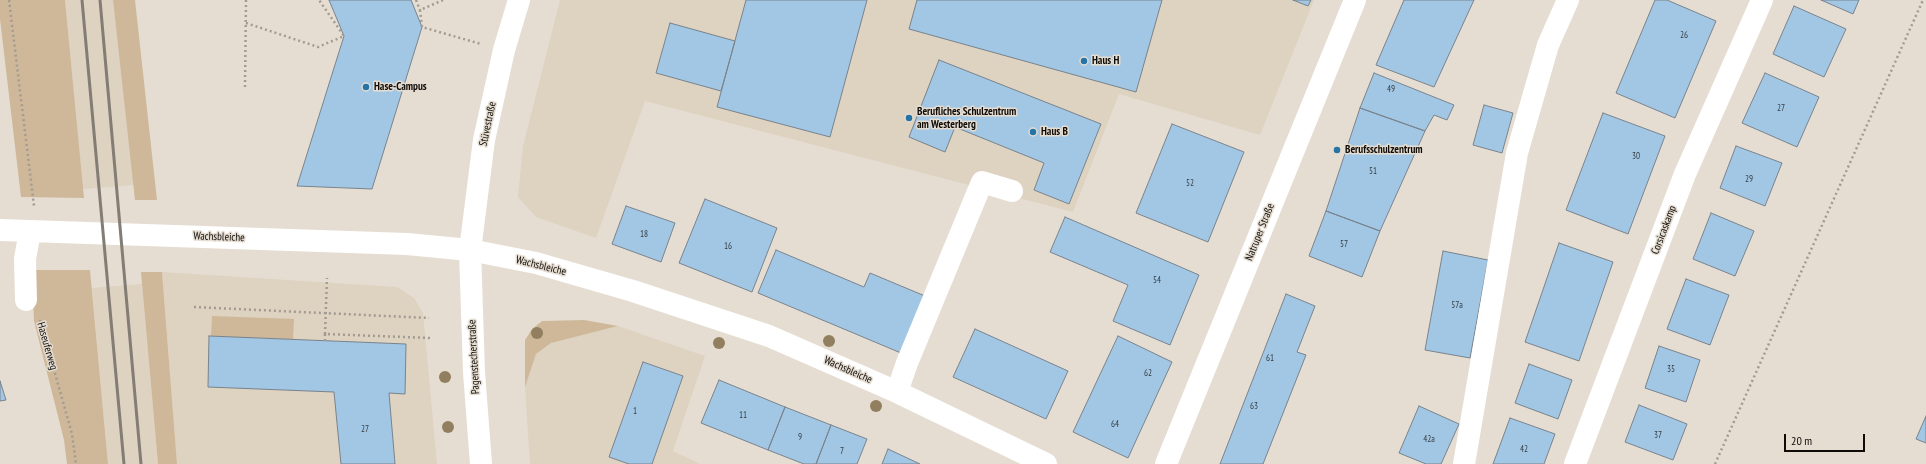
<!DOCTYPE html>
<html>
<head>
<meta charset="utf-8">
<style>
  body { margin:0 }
  #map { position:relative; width:1926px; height:464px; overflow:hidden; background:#e6ddd2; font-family:"PT Sans Narrow",sans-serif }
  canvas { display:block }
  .scale { position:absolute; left:1784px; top:434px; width:81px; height:18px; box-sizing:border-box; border:2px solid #0f0c08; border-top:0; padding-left:5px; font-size:12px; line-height:14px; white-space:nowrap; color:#0f0c08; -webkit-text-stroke:3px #e6ddd2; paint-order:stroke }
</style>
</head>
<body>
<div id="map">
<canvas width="1926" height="464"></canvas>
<div class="scale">20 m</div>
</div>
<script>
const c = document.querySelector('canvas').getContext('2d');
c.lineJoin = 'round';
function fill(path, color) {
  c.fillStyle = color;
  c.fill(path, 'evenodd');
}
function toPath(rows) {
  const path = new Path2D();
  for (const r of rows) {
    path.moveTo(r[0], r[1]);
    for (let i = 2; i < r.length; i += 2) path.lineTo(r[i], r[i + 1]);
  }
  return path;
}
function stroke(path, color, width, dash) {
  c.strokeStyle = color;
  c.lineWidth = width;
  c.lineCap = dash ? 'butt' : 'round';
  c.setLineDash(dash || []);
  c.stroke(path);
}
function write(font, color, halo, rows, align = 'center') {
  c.font = font + ' "PT Sans Narrow",sans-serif';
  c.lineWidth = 3;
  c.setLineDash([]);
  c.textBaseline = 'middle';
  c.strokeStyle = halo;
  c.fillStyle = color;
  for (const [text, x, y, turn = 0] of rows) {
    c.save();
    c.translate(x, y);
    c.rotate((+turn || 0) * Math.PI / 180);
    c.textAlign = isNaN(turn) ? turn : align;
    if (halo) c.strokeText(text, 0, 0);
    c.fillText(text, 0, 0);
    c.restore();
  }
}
fill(toPath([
  [65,0,113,0,134,185,83,189],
  [560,0,1314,0,1260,135,1119,94,1073,212,645,101,596,238,536,217,518,197,523,146],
  [162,272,397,287,414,298,423,313,437,464,177,464],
  [142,284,158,464,108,464,92,288],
  [618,326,705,356,673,451,700,464,530,464,525,387,536,354,551,343]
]), '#ded2c0');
fill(toPath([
  [0,0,65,0,84,198,21,197,0,19],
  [113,0,135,0,157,200,135,200],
  [32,270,90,270,108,464,67,464,64,440,34,321],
  [141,272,162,272,177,464,158,464],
  [212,316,294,319,293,340,211,336],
  [584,320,618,326,551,343,536,354,525,387,525,340,532,329,542,321]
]), '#ceb899');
const building = toPath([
  [329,0,411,0,422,27,372,189,297,186,344,36,329,0],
  [746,0,867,0,830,137,717,107,746,0],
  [917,0,1162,0,1136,92,909,29,917,0],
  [1293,0,1311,0,1308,6,1293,0],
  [1404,0,1474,0,1434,87,1376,65,1404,0],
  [1655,0,1667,0,1716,21,1675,118,1616,93,1655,0],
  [1821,0,1859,0,1853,14,1821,0],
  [1794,6,1846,29,1824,77,1773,54,1794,6],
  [670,23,735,41,721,91,656,73,670,23],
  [939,60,1101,124,1069,204,1034,190,1044,163,955,127,945,152,909,137,939,60],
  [1374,73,1454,105,1447,120,1434,115,1425,131,1360,108,1374,73],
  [1765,73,1819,97,1797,147,1742,123,1765,73],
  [1484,105,1513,113,1502,153,1473,145,1484,105],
  [1360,108,1425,131,1380,231,1326,211,1360,108],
  [1603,113,1665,136,1628,234,1566,210,1603,113],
  [1172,124,1244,152,1208,242,1136,213,1172,124],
  [1736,146,1782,163,1765,206,1720,188,1736,146],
  [705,199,777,228,752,292,679,263,705,199],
  [626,206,675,223,661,262,612,244,626,206],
  [1326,211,1380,231,1362,277,1309,256,1326,211],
  [1711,213,1754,231,1735,276,1693,259,1711,213],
  [1065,217,1199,275,1170,345,1113,321,1128,285,1050,252,1065,217],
  [1559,243,1613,262,1579,361,1525,342,1559,243],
  [776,250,864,287,870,273,925,296,901,353,758,293,776,250],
  [1443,251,1488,260,1470,358,1425,350,1443,251],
  [1686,279,1729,295,1710,345,1667,329,1686,279],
  [1286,294,1315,306,1297,352,1306,355,1263,464,1220,464,1286,294],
  [975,329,1068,371,1046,419,953,377,975,329],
  [209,336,406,344,405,394,389,393,395,464,341,464,334,392,208,387,209,336],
  [1118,336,1172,362,1128,458,1073,432,1118,336],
  [1659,346,1700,360,1686,402,1645,388,1659,346],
  [643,362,683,376,652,464,629,464,609,457,643,362],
  [1529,364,1572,380,1558,419,1515,403,1529,364],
  [719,380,785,407,768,450,701,423,719,380],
  [0,381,6,400,0,401,0,381],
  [1639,405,1687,424,1673,460,1625,442,1639,405],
  [1419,406,1459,424,1441,464,1426,464,1399,453,1419,406],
  [785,407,831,425,816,464,804,464,768,450,785,407],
  [1926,416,1926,443,1916,439,1926,416],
  [1510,418,1555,434,1544,464,1493,464,1510,418],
  [831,425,867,439,857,464,816,464,831,425],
  [888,449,920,464,882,464,888,449]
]);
fill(building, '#a1c7e4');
stroke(building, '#79838c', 1);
stroke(toPath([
  [9,0,34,206],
  [416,0,420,10],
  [443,0,420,10,422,27,481,44],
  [246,23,318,47,344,36,319,0],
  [245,87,246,0],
  [194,307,429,318],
  [40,320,72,434,76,464],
  [325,334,327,278],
  [325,341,325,334,430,338],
  [1715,464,1923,0]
]), '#a29b92', 2.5, [2, 3]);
stroke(toPath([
  [0,230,407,244,470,250,536,263,633,291,769,336,897,392,1046,464],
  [26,300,25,259,30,231],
  [897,392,907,363,982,182,1012,191],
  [481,464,474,372,470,250,484,140,504,50,519,0],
  [1464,464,1517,153,1548,45,1568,0],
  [1575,464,1685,174,1762,0]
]), '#fff', 22);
stroke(toPath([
  [1166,464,1355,0]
]), '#fff', 22);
stroke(toPath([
  [82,0,124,464],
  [100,0,141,464]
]), '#837d75', 3);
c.fillStyle = '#917f5f';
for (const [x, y] of [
  [537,333],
  [829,341],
  [719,343],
  [445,377],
  [876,406],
  [448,427]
]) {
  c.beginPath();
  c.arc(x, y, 6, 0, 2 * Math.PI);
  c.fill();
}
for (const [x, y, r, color] of [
  [1084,61,4,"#2674a6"],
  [366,87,4,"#2674a6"],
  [909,118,4,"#2674a6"],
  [1033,132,4,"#2674a6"],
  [1337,150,4,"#2674a6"]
]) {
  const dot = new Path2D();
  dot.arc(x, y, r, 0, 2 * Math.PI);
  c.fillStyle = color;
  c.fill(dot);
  stroke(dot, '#e6ddd2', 1.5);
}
write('9px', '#343b3f', null, [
  ["26",1684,35],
  ["49",1391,89],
  ["27",1781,108],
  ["30",1636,156],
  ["51",1373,171],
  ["29",1749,179],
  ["52",1190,183],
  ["18",644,234],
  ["57",1344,244],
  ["16",728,246],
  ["54",1157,280],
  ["57a",1457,305],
  ["61",1270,358],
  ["35",1671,369],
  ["62",1148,373],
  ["63",1254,406],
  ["1",635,411],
  ["11",743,415],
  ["64",1115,424],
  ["27",365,429],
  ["37",1658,435],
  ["9",800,437],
  ["42a",1429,439],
  ["42",1524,449],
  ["7",842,451]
]);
write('bold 11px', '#0f0c08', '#e6ddd2', [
  ["Haus H",1092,61],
  ["Hase-Campus",374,87],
  ["Berufliches Schulzentrum",917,112],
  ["am Westerberg",917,125],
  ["Haus B",1041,132],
  ["Berufsschulzentrum",1345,150]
], 'left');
write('11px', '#0f0c08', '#e6ddd2', [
  ["Stüvestraße",488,124,-78],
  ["Corsicaskamp",1664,230,-69],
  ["Natruper Straße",1260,232,-68],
  ["Wachsbleiche",219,237,2],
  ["Wachsbleiche",541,266,14],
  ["Haseuferweg",47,346,74],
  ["Pagenstecherstraße",474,357,-93],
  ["Wachsbleiche",848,370,24]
]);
</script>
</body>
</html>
